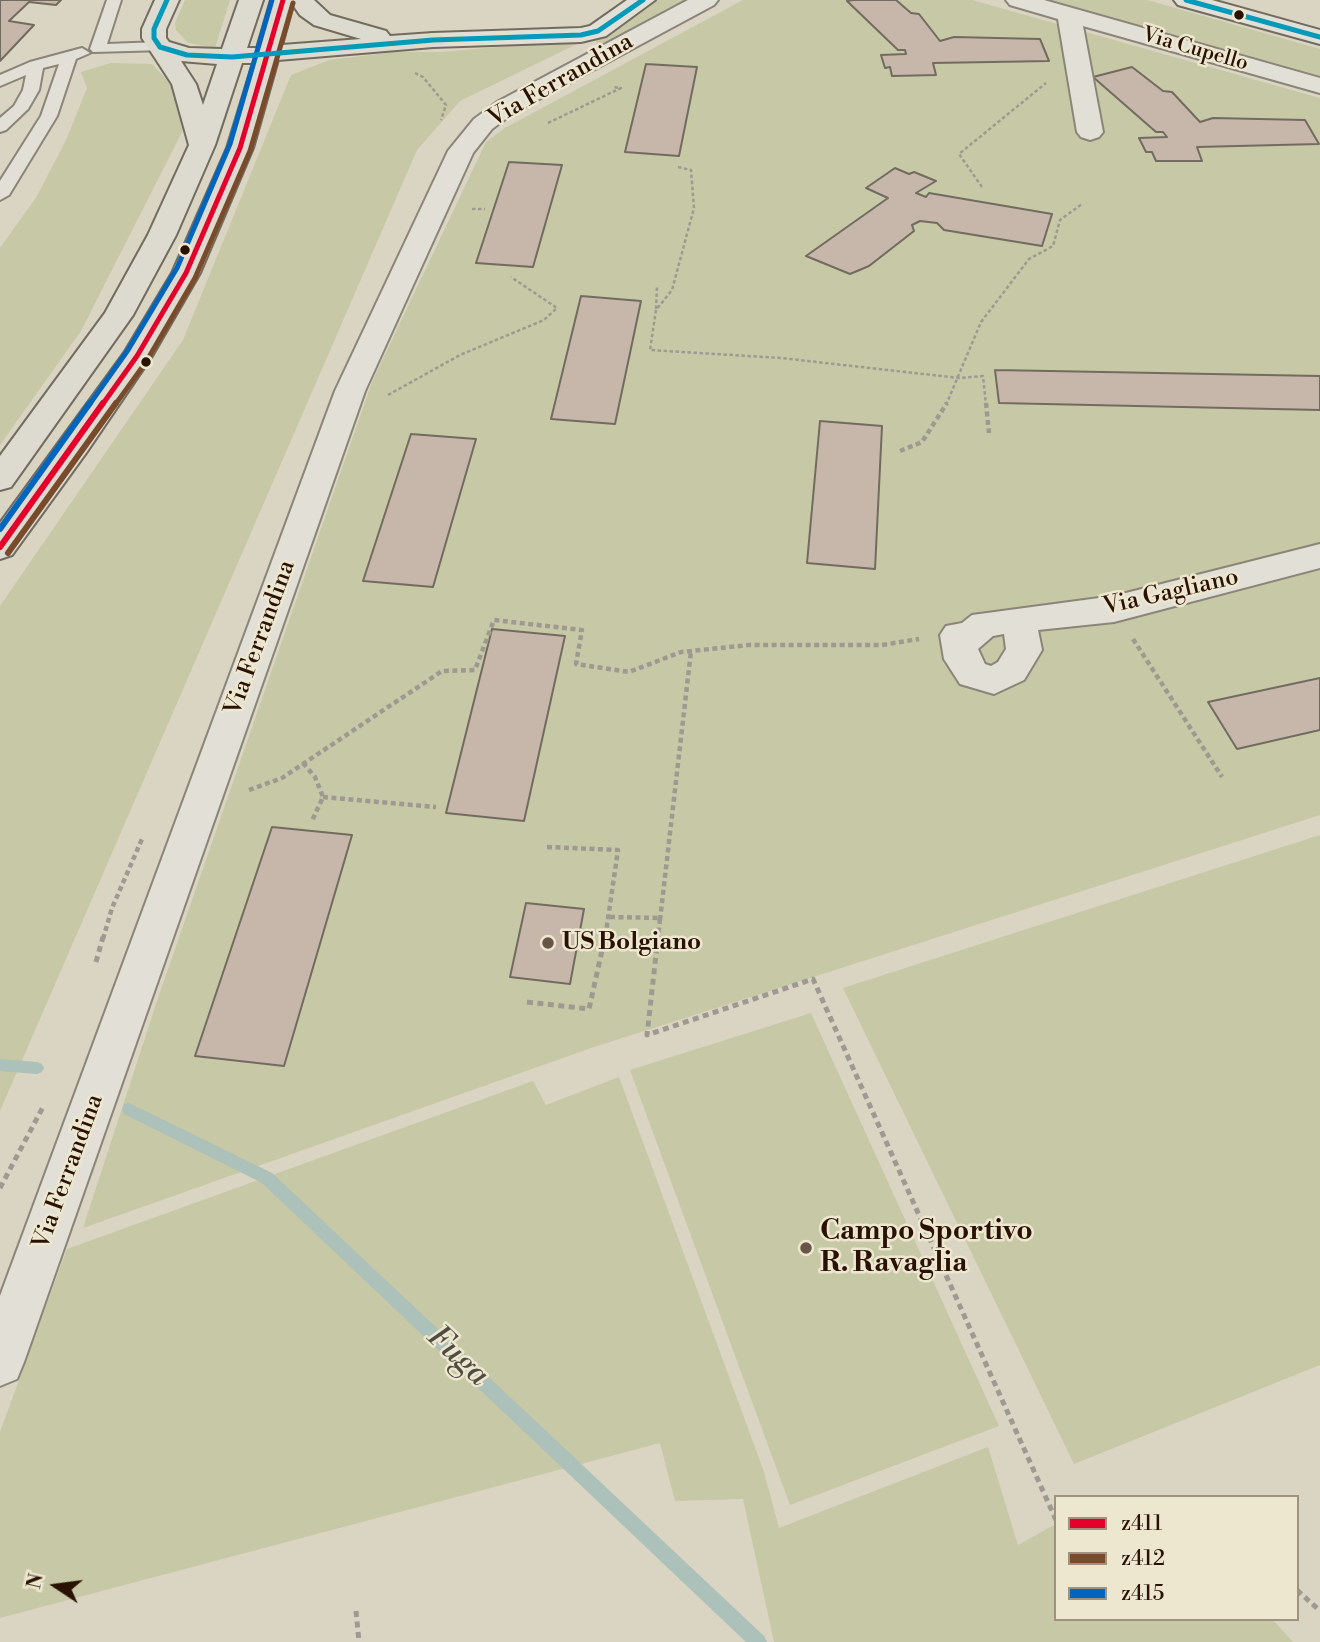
<!DOCTYPE html>
<html>
<head>
<meta charset="utf-8">
<style>
  body { margin:0 }
  #map { position:relative; width:1320px; height:1642px; overflow:hidden; background:#dad4c2; font-family:"Libre Bodoni",serif }
  canvas { display:block }
  .legend { position:absolute; left:1054px; top:1495px; width:245px; height:126px; box-sizing:border-box; background:#eee7d0; border:2px solid #9f927e; margin:0; padding:9px 12px; list-style:none; font-size:21px; color:#291203 }
  .legend li { display:flex; align-items:center; gap:14px; height:35px }
  .legend b { width:35px; border:2px solid #9f927e }
  .north { position:absolute; left:21px; top:1551px; width:70px; height:70px; -webkit-text-stroke:5px #eee7d0; paint-order:stroke; rotate:283deg; font-size:19px; font-weight:700; line-height:28px; text-align:center; color:#291203 }
  .north::after { content:''; display:block; margin:auto; width:24px; height:32px; background:#291203; clip-path:polygon(50% 0,100% 100%,50% 72%,0 100%) }
</style>
</head>
<body>
<div id="map">
<canvas width="1320" height="1642"></canvas>
<ul class="legend">
<li><b style="height:9px;background:#e4002b"></b>z411</li>
<li><b style="height:9px;background:#7a4b2a"></b>z412</li>
<li><b style="height:9px;background:#0065bd"></b>z415</li>
</ul>
<div class="north">N</div>
</div>
<script>
const c = document.querySelector('canvas').getContext('2d');
c.lineJoin = 'round';
function fill(path, color) {
  c.fillStyle = color;
  c.fill(path, 'evenodd');
}
function toPath(rows) {
  const path = new Path2D();
  for (const r of rows) {
    path.moveTo(r[0], r[1]);
    for (let i = 2; i < r.length; i += 2) path.lineTo(r[i], r[i + 1]);
  }
  return path;
}
function stroke(path, color, width, dash) {
  c.strokeStyle = color;
  c.lineWidth = width;
  c.lineCap = dash ? 'butt' : 'round';
  c.setLineDash(dash || []);
  c.stroke(path);
}
function write(font, color, halo, rows, align = 'center') {
  c.font = font + ' "Libre Bodoni",serif';
  c.lineWidth = 5;
  c.setLineDash([]);
  c.textBaseline = 'middle';
  c.strokeStyle = halo;
  c.fillStyle = color;
  for (const [text, x, y, turn = 0] of rows) {
    c.save();
    c.translate(x, y);
    c.rotate((+turn || 0) * Math.PI / 180);
    c.textAlign = isNaN(turn) ? turn : align;
    if (halo) c.strokeText(text, 0, 0);
    c.fillText(text, 0, 0);
    c.restore();
  }
}
fill(toPath([
  [185,0,230,0,215,48,188,43,176,30,175,23],
  [654,0,689,0,598,46,594,35],
  [743,0,972,0,1320,98,1320,815,591,1048,83,1228,158,998,372,382,486,142,505,128],
  [1036,0,1147,0,1320,49,1320,86],
  [585,40,460,101,417,150,0,1111,0,606,183,340,291,75,329,60,395,52,439,52],
  [111,63,152,64,172,85,183,130,81,331,0,445,0,248,37,196,67,138,87,88,81,72],
  [1320,835,1320,1365,1074,1464,843,988],
  [811,1013,999,1426,790,1505,630,1070],
  [619,1077,764,1472,779,1528,988,1447,1018,1545,1056,1524,1056,1619,1272,1619,1293,1642,774,1642,743,1499,675,1501,660,1443,0,1618,0,1432,67,1249,533,1081,546,1105]
]), '#c7c8a5');
fill(toPath([
  [0,1059,37,1062,42,1064,44,1068,42,1072,37,1074,0,1071,0,1059],
  [129,1103,272,1173,764,1636,767,1642,746,1642,262,1183,124,1114,122,1109,124,1104,129,1103]
]), '#abc1b9');
const building = toPath([
  [0,0,61,0,56,5,29,2,9,21,34,25,0,61,0,0],
  [853,0,896,0,911,13,919,14,940,41,954,37,1040,39,1049,61,933,63,936,75,892,76,890,67,885,68,881,55,906,54,905,50,898,50,847,1,853,0],
  [646,64,697,67,679,156,625,152,646,64],
  [1132,67,1163,91,1172,92,1200,122,1213,118,1305,120,1319,144,1197,147,1202,161,1156,161,1152,152,1146,152,1139,138,1167,137,1163,132,1156,132,1093,77,1132,67],
  [509,162,562,165,533,267,476,263,509,162],
  [895,168,909,174,914,172,936,181,916,193,926,197,929,193,1052,214,1042,246,944,230,937,223,920,221,912,225,914,231,869,266,850,274,806,256,888,198,866,188,895,168],
  [581,296,641,301,615,424,551,419,581,296],
  [995,370,1320,376,1320,410,999,403,995,370],
  [820,421,882,426,875,569,807,563,820,421],
  [411,434,476,439,433,587,363,581,411,434],
  [492,629,565,636,524,821,446,813,492,629],
  [1320,678,1320,730,1237,749,1208,702,1320,678],
  [272,827,352,835,284,1066,195,1056,272,827],
  [526,903,584,909,570,984,510,977,526,903]
]);
fill(building, '#c7b7ab');
stroke(building, '#726b60', 2);
const lane = toPath([
  [107,0,121,0,107,44,160,42,168,47,165,50,93,52,90,49,107,0],
  [82,48,90,53,76,59,57,116,9,195,0,200,0,181,41,116,59,64,43,68,39,90,28,109,6,130,0,132,0,118,14,106,23,90,26,75,0,86,0,75,30,62,82,48]
]);
const street = toPath([
  [688,0,718,0,714,5,515,112,492,129,473,153,365,391,24,1362,17,1379,0,1386,0,1296,335,391,448,151,474,119,497,102,688,0],
  [1006,0,1044,0,1320,78,1320,93,1083,26,1103,132,1099,137,1090,140,1081,137,1077,132,1058,19,1010,5,1006,0],
  [1320,544,1320,568,1114,622,1038,630,1042,650,1024,680,994,694,960,684,944,659,940,635,946,626,962,623,972,615,1114,596,1320,544],
  [1004,634,1006,649,998,662,991,666,985,664,978,649,993,636,1004,634]
]);
const secondary = toPath([
  [627,0,655,0,606,36,581,42,433,47,424,45,421,40,424,35,433,33,581,28,590,26,627,0],
  [1174,0,1212,0,1320,30,1320,44,1178,5,1174,0]
]);
const primary = toPath([
  [155,0,179,0,166,29,166,38,169,42,189,48,222,49,239,0,263,0,247,48,257,48,271,0,314,0,330,15,386,31,390,36,433,33,442,35,445,40,442,45,433,47,278,60,253,148,200,273,152,356,86,453,12,555,0,559,0,523,124,353,172,273,227,148,253,63,242,63,215,145,176,235,133,315,11,487,0,490,0,456,105,313,148,235,189,145,172,84,142,38,142,29,155,0],
  [293,5,300,15,314,25,361,39,282,45,293,5],
  [181,61,217,64,203,105,196,84,181,61]
]);
stroke(lane, '#8b8579', 4);
stroke(street, '#8b8579', 4);
stroke(secondary, '#726b60', 4);
stroke(primary, '#726b60', 4);
stroke(toPath([
  [415,73,423,77,446,105,441,120],
  [548,123,621,88,612,87],
  [678,167,691,170,694,208,672,290,656,310,650,350,781,358,959,378,983,376,986,405],
  [982,187,959,154,1046,83],
  [472,209,485,209],
  [656,309,657,286],
  [388,395,460,355,544,320,557,308,511,277],
  [946,405,981,322,1029,259,1053,246,1060,220,1082,204]
]), '#9e9a92', 2.5, [3.5, 2.5]);
stroke(toPath([
  [986,403,989,433],
  [900,451,922,442,947,403],
  [1133,639,1222,777],
  [303,763,315,777,323,797,312,821],
  [249,790,282,778,442,671,475,670,494,620,582,630,576,664,629,672,681,652,749,645,882,645,919,639],
  [323,797,436,807],
  [547,847,618,850,605,939],
  [610,917,660,918,658,939],
  [660,920,691,651],
  [103,939,112,908,142,839]
]), '#9e9a92', 4.5, [5, 3.5]);
stroke(toPath([
  [658,937,647,1035,813,979,1056,1520],
  [96,962,103,937],
  [527,1002,589,1009,605,937],
  [0,1188,43,1107],
  [1297,1590,1320,1611],
  [356,1611,359,1642]
]), '#9e9a92', 5, [6, 4.5]);
fill(lane, '#e2e0d6');
fill(street, '#e2e0d6');
fill(secondary, '#e2e0d6');
fill(primary, '#dddad0');
stroke(toPath([
  [102,405,137,356,186,273,240,148,283,0]
]), '#e4002b', 5);
stroke(toPath([
  [0,547,103,403]
]), '#e4002b', 6);
stroke(toPath([
  [115,405,146,362,195,278,250,151,293,3]
]), '#7a4b2a', 5);
stroke(toPath([
  [8,553,116,403]
]), '#7a4b2a', 6);
stroke(toPath([
  [89,405,128,350,177,268,230,144,272,0]
]), '#0065bd', 5);
stroke(toPath([
  [0,529,90,403]
]), '#0065bd', 6);
stroke(toPath([
  [167,0,154,29,154,38,160,47,187,55,232,57,433,40,581,35,598,31,643,0],
  [1186,0,1320,37]
]), '#049aba', 5);
for (const [x, y, r, color] of [
  [1239,15,6,"#291203"],
  [185,250,6,"#291203"],
  [146,362,6,"#291203"],
  [548,943,7,"#675646"],
  [806,1248,7,"#675646"]
]) {
  const dot = new Path2D();
  dot.arc(x, y, r, 0, 2 * Math.PI);
  c.fillStyle = color;
  c.fill(dot);
  stroke(dot, '#eee7d0', 2.5);
}
write('21px', '#291203', '#eee7d0', [
  ["Via Cupello",1195,50,16]
]);
write('24px', '#291203', '#eee7d0', [
  ["Via Ferrandina",561,81,-30],
  ["Via Gagliano",1171,593,-13],
  ["Via Ferrandina",261,638,-70],
  ["Via Ferrandina",69,1172,-70]
]);
write('bold 24px', '#291203', '#eee7d0', [
  ["US Bolgiano",562,943]
], 'left');
write('bold 28px', '#291203', '#eee7d0', [
  ["Campo Sportivo",820,1232],
  ["R. Ravaglia",820,1264]
], 'left');
write('italic 32px', '#504c41', '#eee7d0', [
  ["Fuga",457,1357,43]
]);
</script>
</body>
</html>
